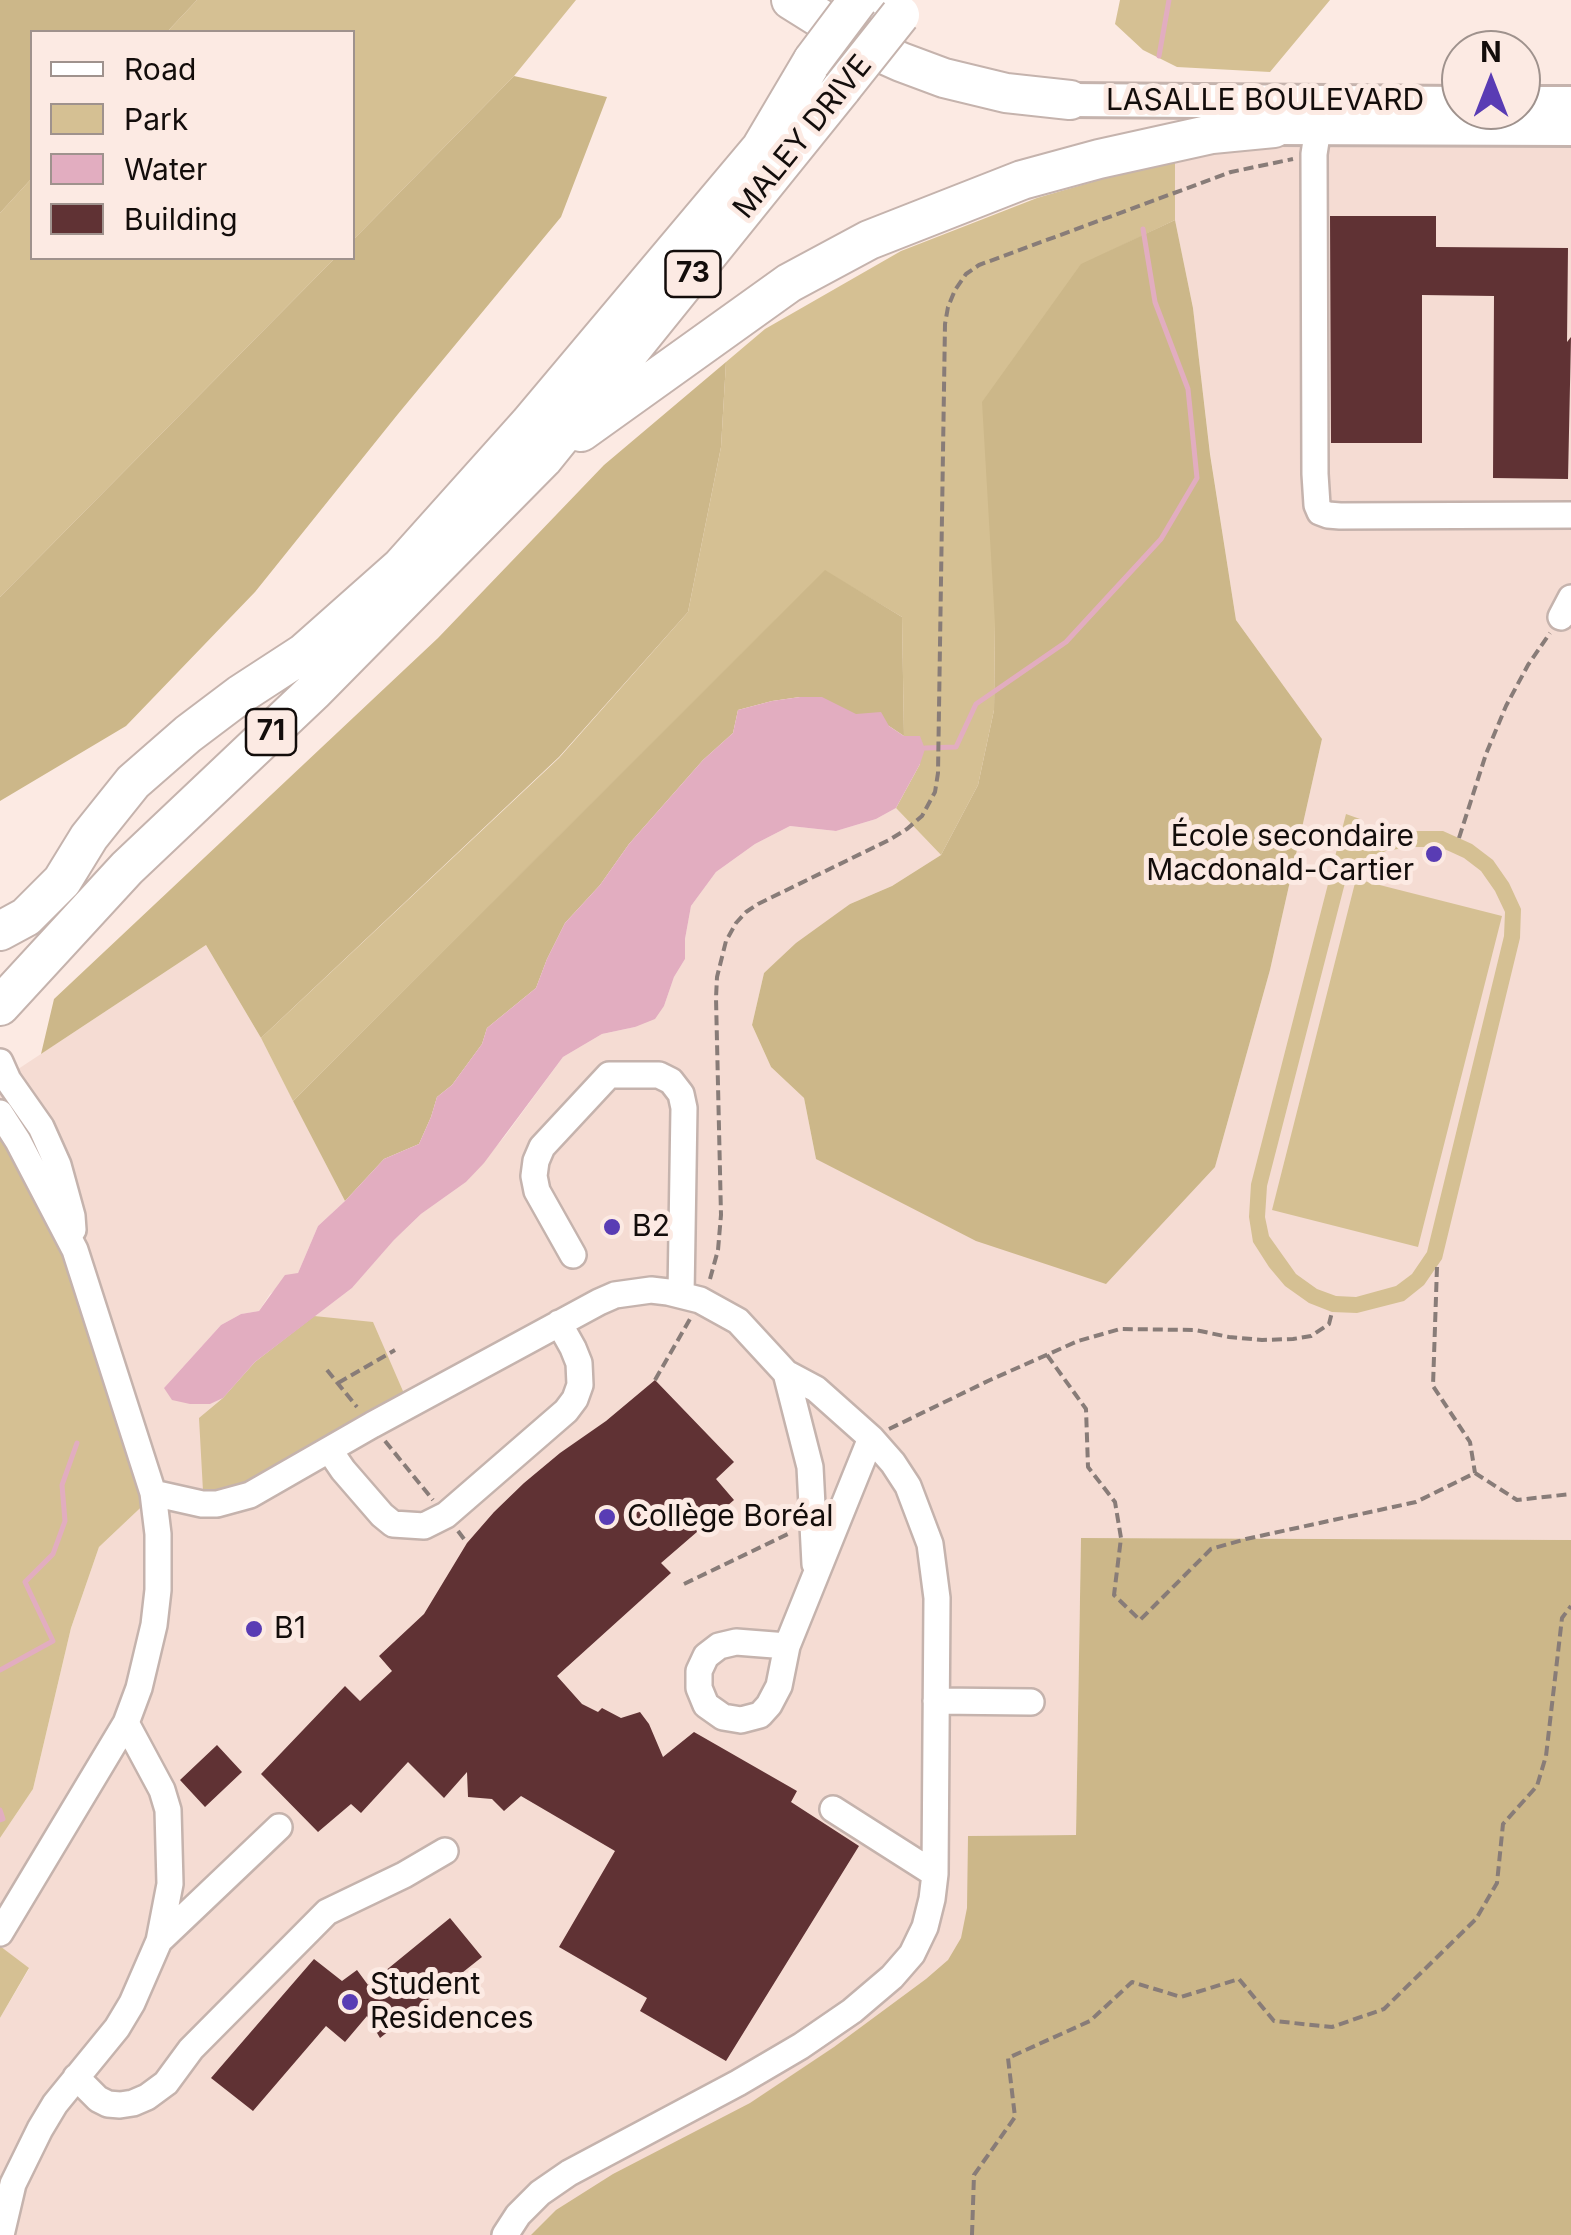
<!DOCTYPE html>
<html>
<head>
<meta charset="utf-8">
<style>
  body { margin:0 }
  #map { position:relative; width:1571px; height:2235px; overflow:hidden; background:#fceae3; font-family:Inter,sans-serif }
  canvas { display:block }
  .legend { position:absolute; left:30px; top:30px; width:325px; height:230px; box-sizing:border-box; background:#fceae3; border:2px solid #9f928d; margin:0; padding:12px 18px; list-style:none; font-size:30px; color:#130d0b }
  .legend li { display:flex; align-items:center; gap:20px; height:50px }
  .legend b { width:50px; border:2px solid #9f928d }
  .north { position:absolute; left:1441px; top:30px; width:100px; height:100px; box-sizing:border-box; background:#fceae3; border:2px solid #9f928d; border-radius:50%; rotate:0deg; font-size:28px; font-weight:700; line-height:40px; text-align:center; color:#130d0b }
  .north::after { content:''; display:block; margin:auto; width:35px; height:45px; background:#593cb4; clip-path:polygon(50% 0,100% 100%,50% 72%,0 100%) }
</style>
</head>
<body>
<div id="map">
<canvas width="1571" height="2235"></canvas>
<ul class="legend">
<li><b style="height:12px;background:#fff"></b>Road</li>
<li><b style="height:28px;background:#d5c093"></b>Park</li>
<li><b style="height:28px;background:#e2adc0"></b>Water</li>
<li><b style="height:28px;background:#603234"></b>Building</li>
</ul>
<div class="north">N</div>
</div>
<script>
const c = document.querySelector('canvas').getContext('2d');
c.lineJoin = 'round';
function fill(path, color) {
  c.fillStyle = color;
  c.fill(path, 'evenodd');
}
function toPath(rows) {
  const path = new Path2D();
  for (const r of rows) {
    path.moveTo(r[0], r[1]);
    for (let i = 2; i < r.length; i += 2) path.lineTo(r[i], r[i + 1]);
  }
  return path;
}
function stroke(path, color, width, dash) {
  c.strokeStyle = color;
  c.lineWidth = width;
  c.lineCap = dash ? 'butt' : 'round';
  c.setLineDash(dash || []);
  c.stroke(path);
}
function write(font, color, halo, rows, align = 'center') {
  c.font = font + ' Inter,sans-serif';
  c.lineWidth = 10;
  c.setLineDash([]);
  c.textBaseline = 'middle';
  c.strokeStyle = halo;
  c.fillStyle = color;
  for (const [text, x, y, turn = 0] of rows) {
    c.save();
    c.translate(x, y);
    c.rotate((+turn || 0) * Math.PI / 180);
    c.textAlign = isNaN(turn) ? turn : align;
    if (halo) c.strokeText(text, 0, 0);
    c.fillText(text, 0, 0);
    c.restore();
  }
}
fill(toPath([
  [1571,139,1571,1540,1081,1538,1076,1835,973,1836,974,2235,0,2235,0,2018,29,1969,0,1946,0,1838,33,1789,71,1628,99,1547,154,1495,0,1111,0,1081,206,945,261,1038,345,1201,318,1226,298,1273,270,1294,259,1311,241,1314,221,1325,164,1388,239,1379,255,1362,352,1288,394,1240,421,1214,466,1182,505,1136,563,1057,602,1034,635,1027,664,1006,674,977,685,959,685,939,691,906,716,872,755,844,790,826,836,831,876,819,896,808,941,855,892,886,850,904,764,973,752,1025,771,1067,804,1098,816,1159,1215,1167,1270,970,1322,739,1236,620,1210,453,1193,308,1175,220,1175,158,1270,141]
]), '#f5dcd3');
fill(toPath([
  [197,0,576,0,514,76,353,240,352,32,167,32],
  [1120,0,1330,0,1270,72,1177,67,1143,50,1115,24],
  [1175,158,1175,220,1081,265,995,624,994,710,978,785,941,855,896,808,920,764,904,736,902,617,825,571,293,1101,261,1038,559,758,688,612,721,447,726,362,765,329,901,251,1037,198],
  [32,178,32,258,335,258,0,597,0,213],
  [1346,814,1360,819,1354,848,1381,836,1407,831,1443,831,1472,844,1493,860,1509,883,1521,909,1520,938,1442,1259,1424,1285,1404,1301,1357,1313,1332,1312,1309,1303,1285,1286,1269,1267,1253,1242,1249,1217,1251,1184],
  [1409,847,1440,847,1464,858,1481,871,1495,891,1505,912,1504,936,1427,1252,1412,1274,1396,1286,1356,1297,1336,1296,1317,1289,1296,1274,1269,1236,1265,1217,1267,1186,1346,879,1358,864,1386,851],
  [1356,879,1502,916,1418,1247,1272,1210],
  [0,1111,23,1141,154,1495,99,1547,71,1628,33,1789,0,1838],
  [314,1316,373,1322,409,1405,228,1497,203,1491,199,1418,223,1398,255,1362],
  [0,1946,29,1968,0,2018]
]), '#d5c093');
fill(toPath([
  [0,0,197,0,167,32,32,32,32,178,0,213],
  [514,76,607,97,561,217,398,414,255,592,126,726,0,801,0,597,335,258,352,258,353,240],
  [1175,220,1193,308,1210,454,1236,620,1322,739,1270,970,1215,1167,1106,1284,976,1241,816,1159,804,1098,771,1067,752,1025,764,973,796,943,850,904,892,886,941,855,978,785,994,710,995,624,982,402,1081,264],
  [726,362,721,447,688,612,559,757,261,1038,206,945,41,1054,54,999,438,638,604,465],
  [825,570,902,617,904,736,889,726,800,697,772,701,738,710,733,733,703,760,629,844,600,885,565,923,547,959,536,988,487,1028,482,1044,452,1085,437,1097,431,1117,419,1144,384,1159,345,1201,293,1101],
  [1081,1538,1571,1540,1571,2235,531,2235,556,2210,613,2174,750,2103,834,2047,926,1979,948,1960,961,1938,967,1908,968,1836,1076,1835]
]), '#ccb789');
fill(toPath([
  [800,697,822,697,856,714,881,712,889,726,904,736,920,736,925,749,920,764,896,808,876,819,836,831,790,826,755,844,716,872,691,906,685,939,685,959,674,977,664,1006,655,1019,635,1027,602,1034,563,1057,484,1163,466,1182,421,1214,394,1240,352,1288,255,1362,223,1398,210,1404,190,1404,172,1400,164,1388,221,1325,241,1314,259,1311,285,1275,298,1273,318,1226,345,1201,384,1159,419,1144,431,1117,437,1097,452,1085,482,1044,487,1028,536,988,547,959,565,923,600,885,629,844,703,760,733,733,738,710,772,701]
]), '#e2adc0');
stroke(toPath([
  [1159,56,1169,0],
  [925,748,956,747,976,704,1066,642,1161,539,1197,478,1188,389,1155,302,1143,229],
  [0,1670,53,1641,25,1582,53,1554,65,1521,62,1485,77,1443],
  [0,1810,3,1819,0,1820]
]), '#e2adc0', 5);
fill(toPath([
  [1330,216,1436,216,1436,247,1568,248,1567,342,1571,337,1568,479,1493,478,1494,296,1422,295,1422,443,1331,443],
  [655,1380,734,1462,716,1479,734,1500,661,1563,671,1573,557,1676,582,1704,598,1712,602,1708,621,1718,640,1712,649,1724,663,1757,694,1732,797,1791,791,1802,859,1846,726,2061,640,2011,647,1998,559,1947,615,1851,521,1796,504,1811,492,1799,468,1797,467,1772,444,1798,408,1762,361,1813,351,1804,318,1832,261,1774,345,1686,360,1701,392,1671,379,1656,424,1614,467,1543,494,1512,524,1483,560,1453,606,1421],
  [217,1745,242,1772,205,1807,180,1780],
  [450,1918,482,1957,380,2038,367,2016,345,2042,326,2026,253,2111,211,2078,314,1959,342,1981,357,1970,368,1985]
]), '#603234');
const minor = toPath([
  [1318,128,1314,154,1315,474,1317,505,1320,512,1328,515,1340,516,1571,515],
  [1561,617,1571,598],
  [0,1062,8,1080,41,1127,58,1165,72,1216,73,1230],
  [0,1113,18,1141,75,1250,153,1493,158,1534,158,1590,154,1625,139,1688,126,1723,162,1790,168,1810,170,1884,159,1941,132,2003,117,2028,55,2104,40,2129,13,2184,1,2235],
  [573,1255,537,1191,534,1176,536,1161,542,1147,609,1075,659,1075,671,1081,681,1094,684,1108,681,1295],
  [786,1373,810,1467,815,1564],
  [330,1451,343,1470,382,1515,393,1524,424,1526,446,1515,566,1411,575,1399,580,1385,579,1363,573,1348,559,1323],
  [153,1493,202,1504,217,1504,250,1495,372,1425,599,1302,615,1295,651,1290,668,1292,700,1300,738,1321,786,1373,816,1389,871,1438,893,1463,908,1486,930,1544,937,1598,935,1874,932,1899,925,1927,912,1954,892,1977,852,2011,801,2046,738,2083,569,2173,540,2193,518,2215,505,2235],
  [787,1646,736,1642,719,1646,706,1656,699,1671,699,1688,706,1705,723,1717,741,1720,760,1715,769,1705,779,1686,787,1646,871,1438],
  [936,1701,1031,1702],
  [833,1809,935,1874],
  [0,1933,126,1723],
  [159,1941,279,1827],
  [76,2077,98,2099,108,2104,120,2105,133,2103,147,2097,166,2083,191,2049,327,1912,404,1875,445,1851]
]);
const major = toPath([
  [1070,100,1461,103],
  [1521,103,1571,103],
  [1274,128,1571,129]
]);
const highway = toPath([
  [791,0,863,45,901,62,944,78,1006,93,1070,100],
  [880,1,881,0],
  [761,148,813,60],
  [581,432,789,283,869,240,1022,180,1099,159,1212,134,1274,128],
  [0,931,26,917,62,881,89,837,133,782,188,734,241,694,304,653,401,567,529,424,777,129],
  [0,1006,127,868,314,691,543,459,842,88]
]);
stroke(minor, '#c5b3ad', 30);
stroke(major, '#c5b3ad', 38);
stroke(highway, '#c5b3ad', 42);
stroke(toPath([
  [1459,838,1486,754,1506,706,1528,665,1550,633],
  [1437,1267,1433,1386,1470,1442,1475,1473],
  [710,1279,718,1250,721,1215,716,998,717,977,726,941,736,923,746,912,758,904,889,840,907,829,922,816,935,792,938,773,945,324,948,307,955,290,966,274,979,265,1231,172,1293,159],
  [1047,1355,1086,1409,1088,1467,1115,1502,1121,1538,1114,1595,1140,1620,1211,1549,1246,1539,1416,1502,1475,1473,1517,1500,1571,1494],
  [327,1370,357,1407],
  [655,1380,690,1319],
  [338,1383,395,1350],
  [889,1429,990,1380,1078,1341,1120,1329,1195,1330,1229,1337,1262,1340,1293,1339,1311,1336,1329,1324,1332,1312],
  [385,1441,433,1500],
  [458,1531,467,1543],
  [684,1584,792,1532],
  [972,2235,974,2175,1015,2117,1008,2058,1090,2021,1132,1982,1181,1997,1239,1979,1274,2021,1332,2027,1384,2009,1476,1919,1497,1883,1503,1824,1537,1786,1546,1756,1562,1618,1571,1606]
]), '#887c78', 4, [10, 5]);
stroke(minor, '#fff', 25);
stroke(major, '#fff', 32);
stroke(highway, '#fff', 38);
const highwayBridge = toPath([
  [813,60,858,0],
  [842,88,900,15]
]);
stroke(highwayBridge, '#c5b3ad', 42, []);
stroke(highwayBridge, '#fff', 38);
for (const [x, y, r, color] of [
  [1434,854,10,"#593cb4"],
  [612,1227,10,"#593cb4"],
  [607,1517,10,"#593cb4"],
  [254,1629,10,"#593cb4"],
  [350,2002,10,"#593cb4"]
]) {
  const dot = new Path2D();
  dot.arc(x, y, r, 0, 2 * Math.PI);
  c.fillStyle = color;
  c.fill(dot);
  stroke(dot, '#fceae3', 4);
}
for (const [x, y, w] of [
  [693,274,55],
  [271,732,50]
]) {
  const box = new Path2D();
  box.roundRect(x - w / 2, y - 23, w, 46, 8);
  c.fillStyle = '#fceae3';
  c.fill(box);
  stroke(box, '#130d0b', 2.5);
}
write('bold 28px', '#130d0b', null, [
  ["73",693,274],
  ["71",271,732]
]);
write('30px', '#130d0b', '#fceae3', [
  ["LASALLE BOULEVARD",1265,101],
  ["MALEY DRIVE",803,137,-51]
]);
write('30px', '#130d0b', '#fceae3', [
  ["École secondaire",1414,837,"right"],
  ["Macdonald-Cartier",1414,871,"right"],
  ["B2",632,1227],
  ["Collège Boréal",627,1517],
  ["B1",274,1629],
  ["Student",370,1985],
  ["Residences",370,2019]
], 'left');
</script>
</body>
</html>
